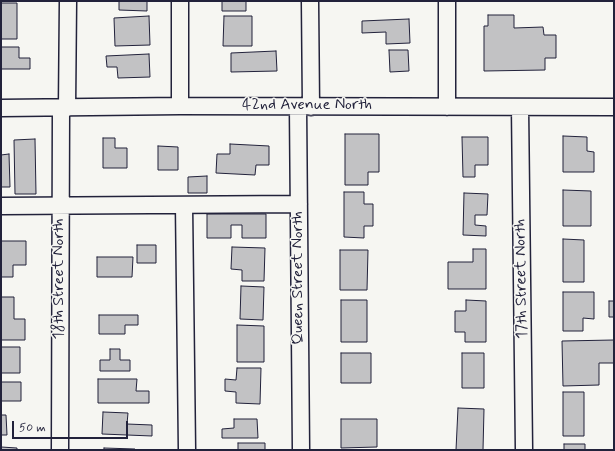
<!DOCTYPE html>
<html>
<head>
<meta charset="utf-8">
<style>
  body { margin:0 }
  #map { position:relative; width:615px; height:451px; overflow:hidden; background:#f6f6f2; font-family:Mynerve,sans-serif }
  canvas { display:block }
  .frame { position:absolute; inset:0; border:2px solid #22223b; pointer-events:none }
  .scale { position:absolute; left:12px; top:421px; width:116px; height:18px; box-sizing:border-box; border:2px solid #22223b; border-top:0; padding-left:5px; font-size:12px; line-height:14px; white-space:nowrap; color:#22223b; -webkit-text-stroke:3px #f6f6f2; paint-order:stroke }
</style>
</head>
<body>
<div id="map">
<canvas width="615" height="451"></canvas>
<div class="frame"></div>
<div class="scale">50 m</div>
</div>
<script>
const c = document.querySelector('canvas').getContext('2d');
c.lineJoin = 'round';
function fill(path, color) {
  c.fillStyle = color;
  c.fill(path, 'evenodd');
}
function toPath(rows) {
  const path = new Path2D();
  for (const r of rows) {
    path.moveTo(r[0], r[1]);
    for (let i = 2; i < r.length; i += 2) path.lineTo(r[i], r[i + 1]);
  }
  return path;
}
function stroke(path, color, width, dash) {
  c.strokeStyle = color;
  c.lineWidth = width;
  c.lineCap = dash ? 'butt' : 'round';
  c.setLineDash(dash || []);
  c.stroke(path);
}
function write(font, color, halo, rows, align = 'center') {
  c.font = font + ' Mynerve,sans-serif';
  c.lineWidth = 3;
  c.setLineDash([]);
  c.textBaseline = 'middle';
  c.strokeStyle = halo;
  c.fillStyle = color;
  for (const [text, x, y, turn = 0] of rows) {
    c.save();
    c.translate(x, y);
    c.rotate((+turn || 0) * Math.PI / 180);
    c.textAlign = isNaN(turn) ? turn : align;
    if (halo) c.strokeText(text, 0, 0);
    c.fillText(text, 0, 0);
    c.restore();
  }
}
const building = toPath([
  [119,1,147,1,147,11,119,10,119,1],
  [222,1,246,1,246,11,222,11,222,1],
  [1,3,17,3,17,39,1,39,1,3],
  [488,15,514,15,514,28,543,27,544,35,556,35,556,58,545,58,545,70,484,71,484,26,488,26,488,15],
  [149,16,150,45,115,46,114,18,149,16],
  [224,16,252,16,252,46,223,46,224,16],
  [409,19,410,43,386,44,386,32,362,33,362,21,409,19],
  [1,47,19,47,19,58,30,58,30,69,1,69,1,47],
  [389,50,408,50,409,71,390,72,389,50],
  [276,51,277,71,231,72,231,53,276,51],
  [149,54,150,77,118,78,117,67,107,67,106,56,149,54],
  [345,134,379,134,379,172,368,172,368,185,345,185,345,134],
  [563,136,587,137,587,151,594,152,594,172,563,172,563,136],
  [462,137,488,137,488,165,475,165,475,177,463,177,462,137],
  [103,138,115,138,115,148,127,148,127,168,103,168,103,138],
  [35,139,36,194,15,194,14,140,35,139],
  [230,144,269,146,269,165,256,165,255,175,216,173,217,154,230,154,230,144],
  [158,146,178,147,178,170,158,170,158,146],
  [9,154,10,187,1,187,1,155,9,154],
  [207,176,207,193,188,193,188,177,207,176],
  [563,190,591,191,591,226,563,226,563,190],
  [344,192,364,192,364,204,373,204,373,226,364,226,364,238,344,237,344,192],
  [464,193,488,194,487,215,475,215,475,225,486,226,486,236,463,235,464,193],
  [207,214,266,214,266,238,242,238,242,225,231,225,231,238,207,238,207,214],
  [563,239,584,240,584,282,563,282,563,239],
  [1,241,26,241,26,265,13,265,13,277,1,277,1,241],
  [137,245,156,245,156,263,137,263,137,245],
  [232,247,265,248,264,281,242,281,242,270,231,269,232,247],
  [473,249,486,249,486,289,448,289,448,262,473,262,473,249],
  [340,250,368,250,367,290,340,290,340,250],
  [97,257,133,257,132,277,97,277,97,257],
  [241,286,264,287,263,320,240,319,241,286],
  [563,292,594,292,594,319,583,318,583,331,563,331,563,292],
  [1,297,14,297,14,319,25,319,25,340,1,340,1,297],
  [341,300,367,300,367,342,341,342,341,300],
  [466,300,486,301,486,342,465,342,465,332,455,332,455,311,466,311,466,300],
  [609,301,614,301,614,317,609,317,609,301],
  [99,315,138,315,138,325,125,325,125,334,99,334,99,315],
  [237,325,264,326,264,362,237,362,237,325],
  [614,340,614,363,599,363,599,385,563,386,562,341,614,340],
  [1,347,20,347,20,373,1,373,1,347],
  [110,349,120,349,120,360,130,360,130,371,100,371,100,360,110,360,110,349],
  [341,353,371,353,371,383,341,383,341,353],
  [462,353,484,353,484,388,462,388,462,353],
  [237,368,261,368,260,404,236,403,236,392,225,391,225,379,236,380,237,368],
  [98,379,137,379,136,391,149,391,149,403,98,403,98,379],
  [1,382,21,382,21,401,1,401,1,382],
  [563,392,584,392,584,436,563,436,563,392],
  [458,408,484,409,483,450,456,450,458,408],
  [103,412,128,413,127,424,152,425,152,436,102,434,103,412],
  [1,415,6,415,7,435,1,435,1,415],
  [234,419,257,419,258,438,222,438,222,429,234,428,234,419],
  [341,419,377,419,377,447,341,448,341,419],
  [238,443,265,443,265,450,238,450,238,443],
  [564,444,585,444,585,450,564,450,564,444],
  [1,447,17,448,17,450,1,450,1,447],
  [104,448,135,449,135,450,104,450,104,448]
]);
fill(building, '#c2c2c4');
stroke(building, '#22223b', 1);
const minor = toPath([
  [310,1,311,107],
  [180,106,180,1],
  [298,107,301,450],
  [447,107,447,1],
  [520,107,524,450],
  [1,108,180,106,614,107],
  [67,108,68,1],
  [184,205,187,450],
  [1,206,299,204],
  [60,450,61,108]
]);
stroke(minor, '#22223b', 19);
stroke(minor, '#f6f6f2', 16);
write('16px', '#22223b', '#f6f6f2', [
  ["42nd Avenue North",307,106],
  ["Queen Street North",299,278,-90],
  ["18th Street North",60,279,-90],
  ["17th Street North",522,279,-91]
]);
</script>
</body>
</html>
